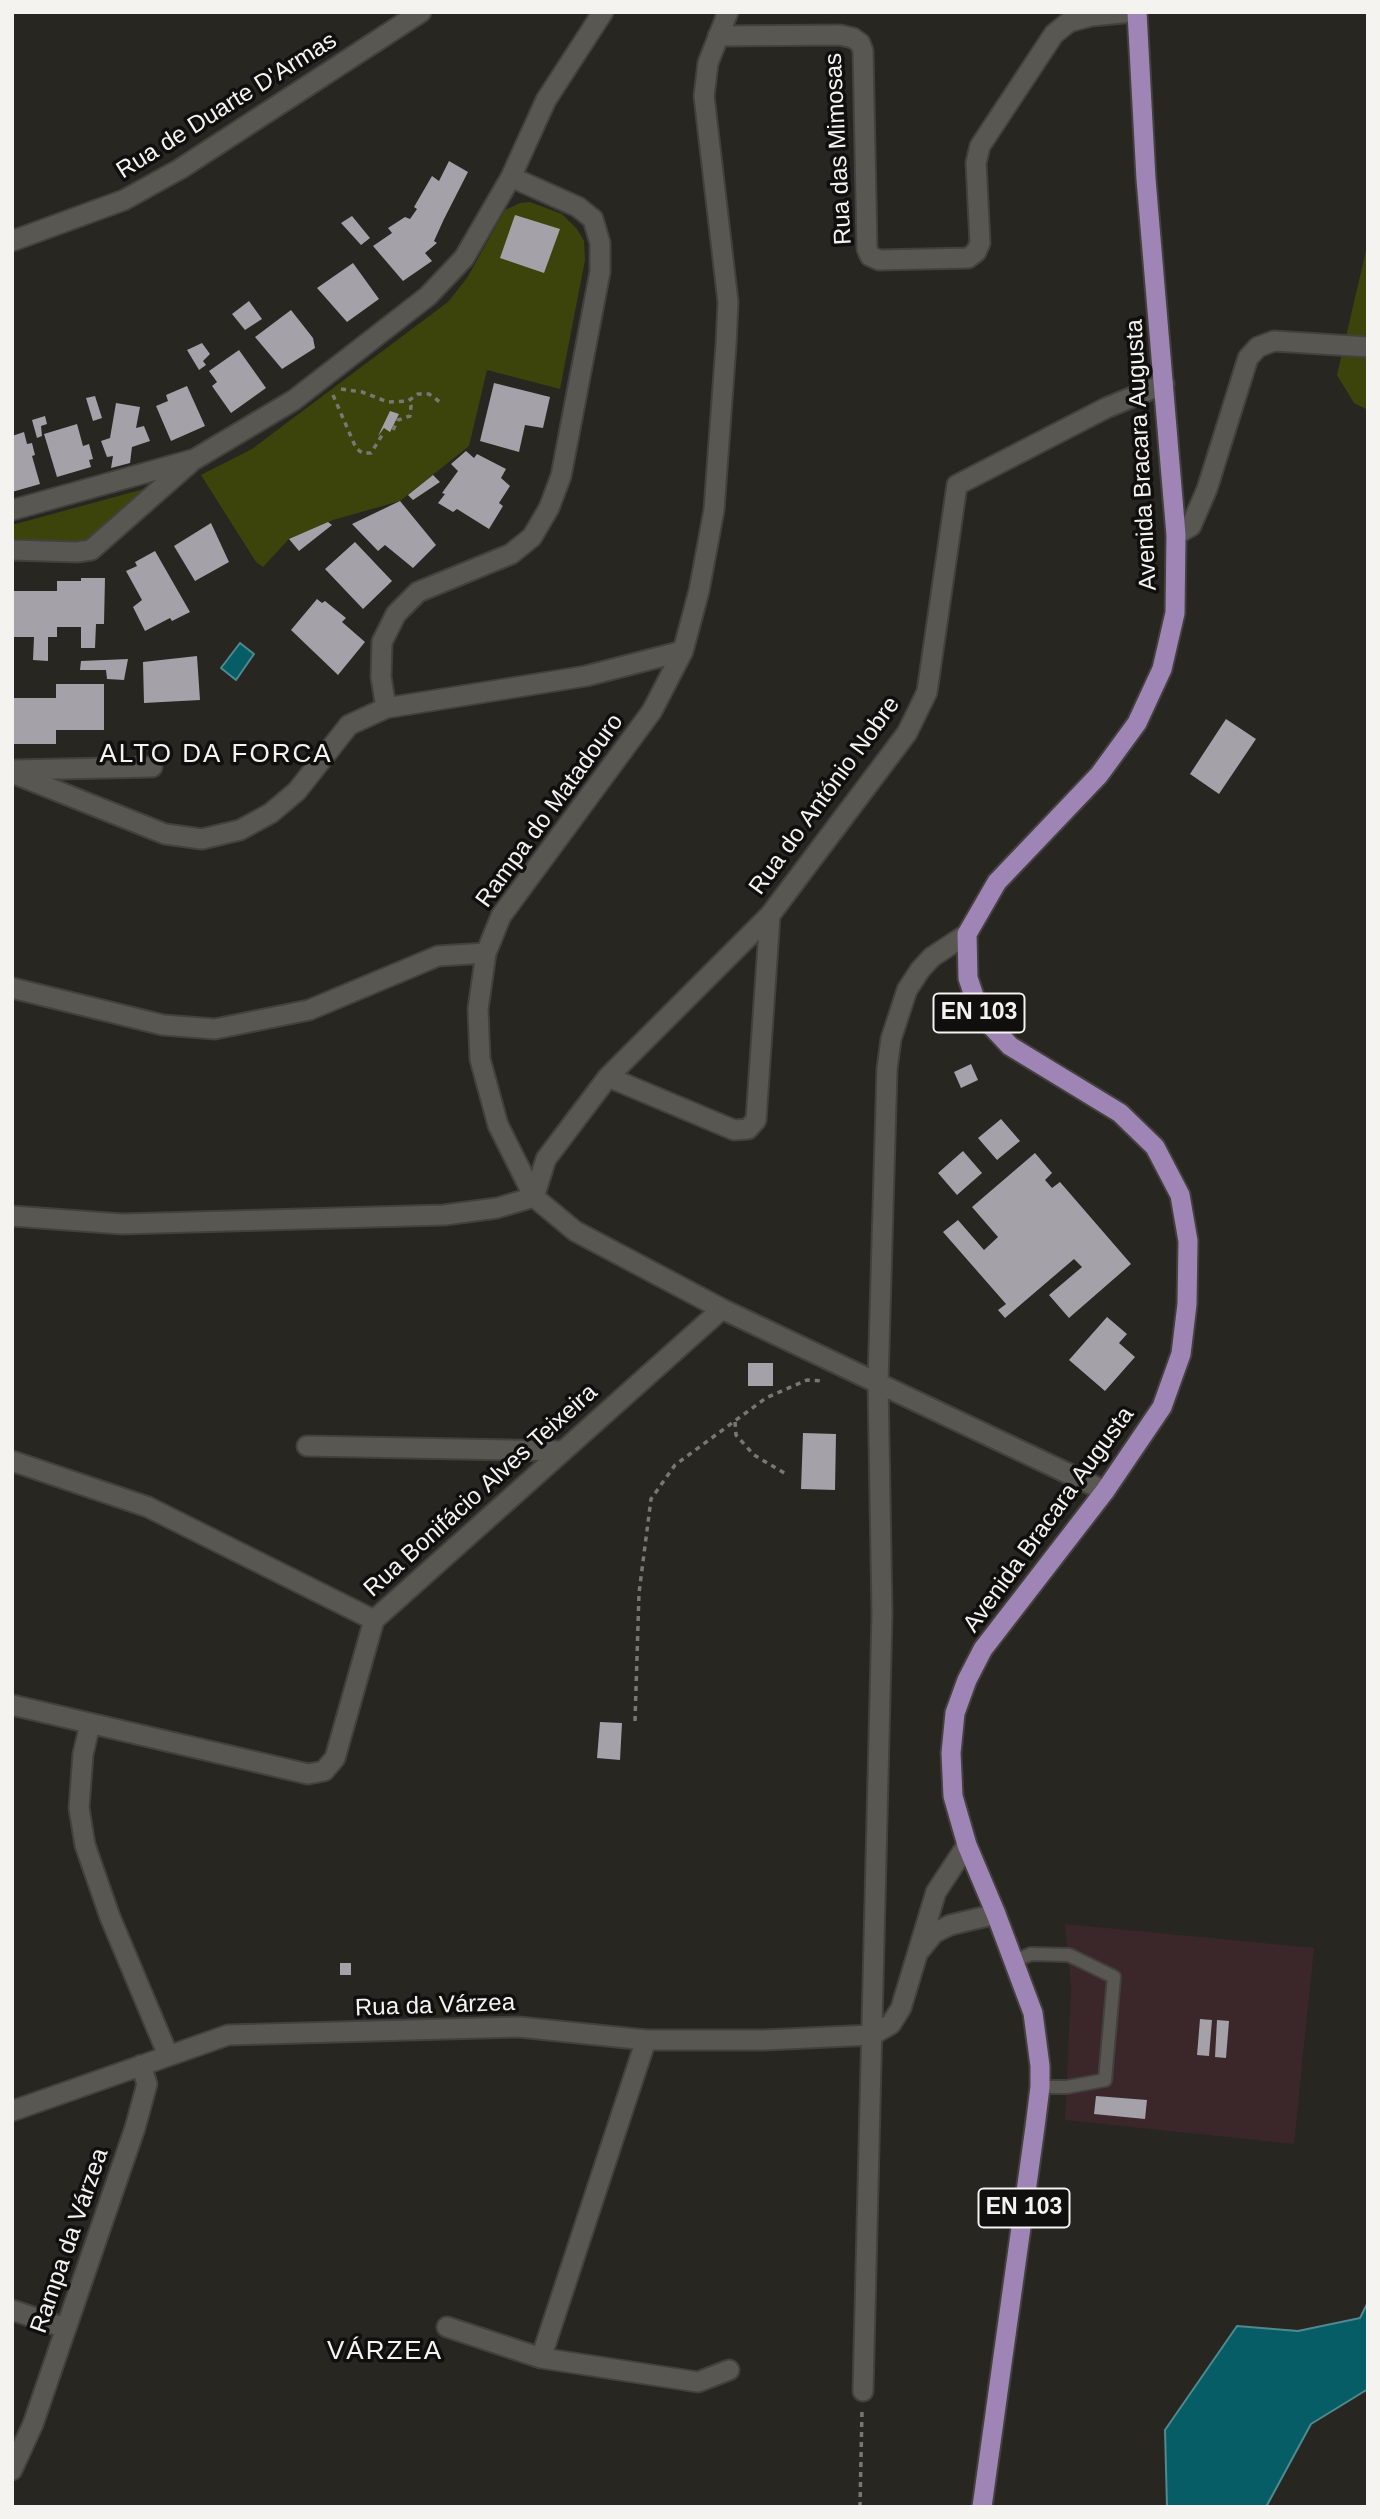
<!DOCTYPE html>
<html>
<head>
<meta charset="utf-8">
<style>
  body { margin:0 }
  #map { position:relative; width:1380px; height:2519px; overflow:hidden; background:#272621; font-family:Arial,sans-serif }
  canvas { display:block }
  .frame { position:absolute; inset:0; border:14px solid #f4f3f0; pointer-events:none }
</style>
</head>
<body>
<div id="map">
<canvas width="1380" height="2519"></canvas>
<div class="frame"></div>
</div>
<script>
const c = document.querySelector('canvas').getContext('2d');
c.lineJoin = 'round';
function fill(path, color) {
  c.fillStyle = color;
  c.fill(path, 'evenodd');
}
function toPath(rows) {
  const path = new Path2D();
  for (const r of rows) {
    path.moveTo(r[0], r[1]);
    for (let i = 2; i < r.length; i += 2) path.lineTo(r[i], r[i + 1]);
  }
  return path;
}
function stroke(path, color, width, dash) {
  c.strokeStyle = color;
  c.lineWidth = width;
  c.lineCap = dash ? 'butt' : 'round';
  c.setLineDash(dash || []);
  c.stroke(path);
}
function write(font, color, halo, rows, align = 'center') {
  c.font = font + ' Arial,sans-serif';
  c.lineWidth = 7;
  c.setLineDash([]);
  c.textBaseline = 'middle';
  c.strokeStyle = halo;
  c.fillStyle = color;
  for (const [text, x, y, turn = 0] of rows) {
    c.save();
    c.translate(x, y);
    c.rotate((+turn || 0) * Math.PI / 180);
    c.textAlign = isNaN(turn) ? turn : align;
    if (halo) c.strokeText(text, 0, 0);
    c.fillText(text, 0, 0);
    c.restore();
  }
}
fill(toPath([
  [1065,1924,1314,1948,1294,2144,1065,2120,1071,1987]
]), '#3b272a');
fill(toPath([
  [530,202,562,214,577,229,584,241,585,260,560,389,487,370,469,446,400,501,333,520,289,539,263,567,256,562,201,475,252,449,448,302,467,278,505,210,520,203],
  [1368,242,1368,410,1354,403,1337,375],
  [155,486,89,539,81,542,12,542,12,525]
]), '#3d440b');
const water = toPath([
  [240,643,254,654,236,680,221,668,240,643],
  [1368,2302,1368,2389,1311,2424,1266,2507,1167,2507,1165,2430,1237,2326,1298,2331,1360,2318,1368,2302]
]);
fill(water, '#075d66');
stroke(water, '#4e8a8f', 2);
fill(toPath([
  [449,161,468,172,444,219,434,241,437,243,425,253,432,261,403,281,373,246,392,233,388,228,405,217,410,219,417,209,414,207,432,176,439,181],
  [515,215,560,229,544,273,500,258],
  [352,216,370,238,361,245,341,223],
  [353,263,379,299,347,322,317,288],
  [249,301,262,319,245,330,232,314],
  [291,310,313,338,315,348,282,369,255,337],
  [202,343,210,354,203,361,206,365,199,370,187,350],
  [239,350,266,388,231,413,212,386,217,382,209,371],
  [494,383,550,397,543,428,525,425,519,452,480,441],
  [187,386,205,426,171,441,156,406,168,401,166,395],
  [95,396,102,418,93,421,86,398],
  [116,403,140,407,136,428,144,426,150,441,132,447,130,463,111,468,113,456,107,457,101,441,110,438],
  [390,411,399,414,390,432,384,428,378,436],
  [45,416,47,424,41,426,42,436,37,438,32,420],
  [77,424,83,446,89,444,93,459,89,460,91,467,57,477,44,434],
  [24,432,27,444,32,443,35,455,32,456,40,484,12,492,12,436],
  [466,451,474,458,477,454,506,469,501,478,510,486,499,503,503,506,489,529,457,509,453,512,438,503,445,494,442,493,458,471,451,464],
  [433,475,440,482,413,500,408,495],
  [400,501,436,545,413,568,385,545,378,551,352,524],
  [328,522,332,525,299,551,289,539],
  [211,523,229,562,195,581,174,546],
  [355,542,392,581,363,609,325,569],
  [155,551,190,612,172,621,170,618,145,631,133,607,142,600,126,571,137,566,135,562],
  [81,578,105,578,104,624,96,624,95,648,81,648,81,627,57,627,57,637,48,637,48,661,33,660,34,637,12,637,12,591,57,591,57,581,81,581],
  [317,599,322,603,325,601,346,618,342,622,365,642,338,675,291,630],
  [197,656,200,700,144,703,143,662],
  [128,659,124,680,107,679,106,670,80,670,81,661],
  [56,684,104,684,104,730,56,730,56,744,12,744,12,698,56,698],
  [1226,719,1256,739,1219,794,1190,774],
  [971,1064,978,1080,961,1088,954,1072],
  [1001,1119,1020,1141,997,1160,978,1138],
  [963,1151,982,1173,957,1195,938,1173],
  [1035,1153,1052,1173,1045,1180,1052,1188,1060,1182,1131,1264,1069,1318,1049,1295,1082,1267,1074,1259,1005,1318,998,1310,1006,1304,943,1232,958,1220,984,1250,998,1237,972,1207],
  [1107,1317,1127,1334,1119,1343,1135,1357,1105,1391,1069,1360],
  [748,1363,773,1363,773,1386,748,1386],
  [803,1433,836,1434,835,1490,801,1489],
  [600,1722,622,1723,620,1760,597,1758],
  [340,1963,351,1963,351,1975,340,1975],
  [1200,2019,1212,2020,1209,2056,1197,2055],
  [1217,2020,1229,2021,1226,2058,1215,2057],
  [1096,2096,1147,2100,1145,2119,1094,2114]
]), '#a4a1a8');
const service = toPath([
  [1014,1961,1031,1954,1069,1955,1114,1977,1105,2080,1067,2087,1040,2087]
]);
const minor = toPath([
  [718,36,840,35,853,38,860,43,863,51,867,249,870,256,879,260,968,258,976,252,980,243,976,163,980,146,1054,34,1069,22,1091,16,1133,12],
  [12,241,124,200,180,169,421,12],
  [12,510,195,459,294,400,428,296,464,258,511,177,546,100,603,12],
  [1176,535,1191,526,1207,489,1248,358,1258,347,1274,341,1368,347],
  [12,550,77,552,91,550,191,462],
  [683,651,652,711,501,916,486,953,478,1009,480,1059,498,1125,534,1197,575,1231,722,1309,1105,1491],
  [386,708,381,677,382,642,396,614,418,592,511,554,532,537,549,508,561,476,600,272,600,243,593,219,578,207,511,177],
  [13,770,152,767],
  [12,773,165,834,202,839,240,830,271,813,297,791,349,725,386,708,586,676,683,651,699,591,714,510,726,345,728,302,704,96,708,63,728,12],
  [12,988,163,1025,215,1029,309,1010,438,956,486,953],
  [608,1077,734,1130,748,1129,756,1120,770,915],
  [12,1216,122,1224,444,1215,497,1208,534,1197,546,1159,608,1077,770,915,907,733,927,692,957,485,1106,408,1164,384],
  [307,1446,562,1451],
  [12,1461,148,1507,374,1620],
  [12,1705,308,1774,324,1771,335,1758,374,1620,722,1309],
  [90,1724,83,1754,79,1808,85,1845,110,1917,168,2055],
  [921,1949,934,1933,950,1925,996,1914],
  [646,2040,541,2358,698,2382,729,2370],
  [12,2111,228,2035,519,2027,646,2040,764,2040,872,2035,891,2024,901,2008,936,1892,967,1845],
  [12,2310,65,2328],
  [447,2327,541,2358],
  [863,2391,882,1614,878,1382,887,1069,891,1039,907,990,920,970,932,957,967,934],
  [12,2470,33,2424,135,2128,147,2084,141,2065]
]);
const primary = toPath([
  [982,2507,1035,2127,1040,2087,1040,2066,1033,2013,996,1914,967,1845,953,1796,951,1753,955,1713,967,1680,983,1649,1105,1491,1162,1407,1181,1354,1187,1304,1188,1241,1180,1195,1155,1147,1120,1113,1010,1046,980,1014,968,978,967,934,997,882,1099,775,1137,723,1162,669,1175,613,1176,535,1146,179,1137,12]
]);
stroke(service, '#42413d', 16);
stroke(minor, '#42413d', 23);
stroke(primary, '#42413d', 23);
stroke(toPath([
  [341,389,362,392,388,402,408,401,418,394,429,394,440,402],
  [333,395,356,448,362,453,371,453,384,432],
  [393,430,398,420,410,416,411,406,408,401],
  [735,1422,736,1435,754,1455,786,1474],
  [635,1721,639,1593,651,1499,675,1465,766,1398,807,1380,824,1381],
  [860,2507,862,2411]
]), '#787773', 3.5, [5, 5]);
stroke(service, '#595752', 12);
stroke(minor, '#595752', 19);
stroke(primary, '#9f85b6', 19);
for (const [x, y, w] of [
  [979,1013,91],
  [1024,2208,91]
]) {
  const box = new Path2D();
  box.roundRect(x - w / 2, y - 19.5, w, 39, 5);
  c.fillStyle = '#100f0d';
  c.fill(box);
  stroke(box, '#f4f3f0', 2);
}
write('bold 23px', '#f4f3f0', null, [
  ["EN 103",979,1013],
  ["EN 103",1024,2208]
]);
write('24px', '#f4f3f0', '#100f0d', [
  ["Rua de Duarte D'Armas",227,106,-32],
  ["Rua das Mimosas",839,149,-93],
  ["Avenida Bracara Augusta",1142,455,-93],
  ["Rua do António Nobre",825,796,-54],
  ["Rampa do Matadouro",550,811,-54],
  ["Rua Bonifácio Alves Teixeira",481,1491,-42],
  ["Avenida Bracara Augusta",1049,1520,-54],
  ["Rua da Várzea",435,2006,-2],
  ["Rampa da Várzea",70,2241,-71]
]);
c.letterSpacing = '2px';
write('26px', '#f4f3f0', '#100f0d', [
  ["ALTO DA FORCA",216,755],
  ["VÁRZEA",385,2352]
]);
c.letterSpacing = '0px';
</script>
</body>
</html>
